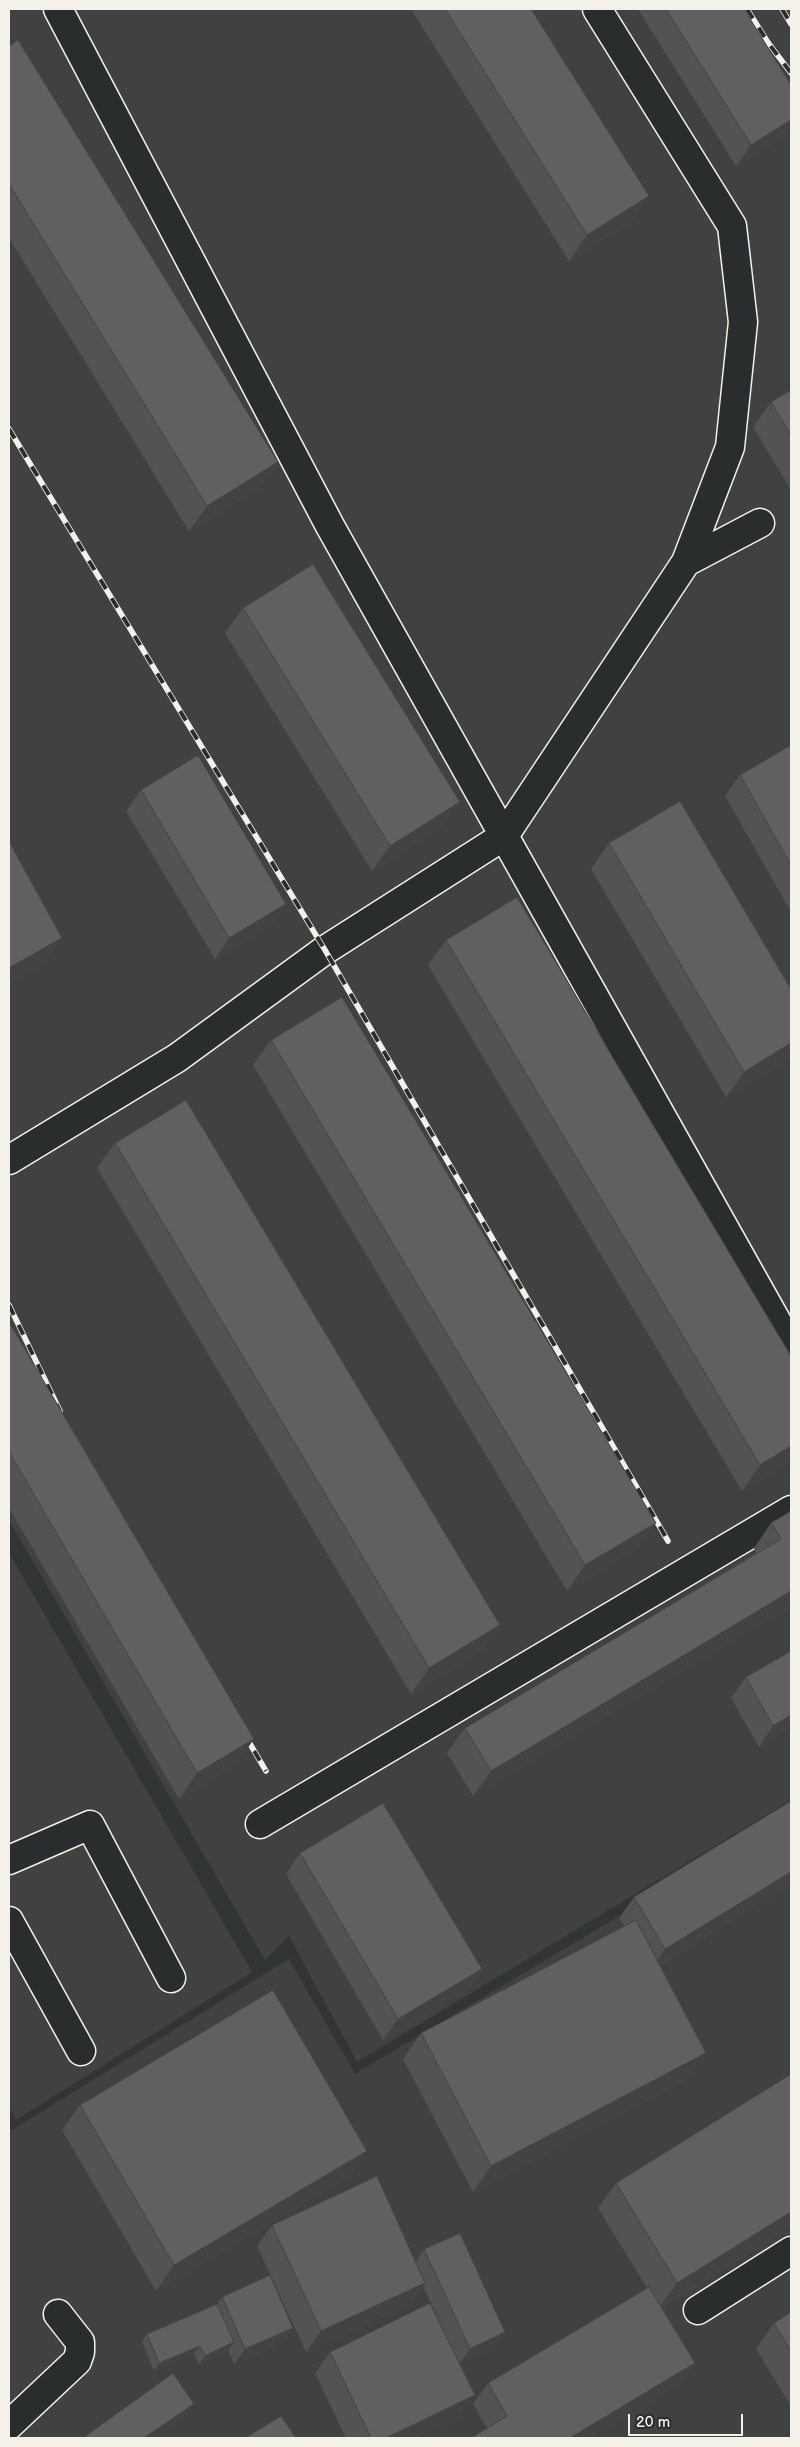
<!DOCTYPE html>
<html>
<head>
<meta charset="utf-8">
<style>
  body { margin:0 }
  #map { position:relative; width:800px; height:2447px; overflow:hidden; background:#323535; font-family:"Balsamiq Sans",sans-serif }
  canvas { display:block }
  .frame { position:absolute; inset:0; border:10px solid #f4f1e8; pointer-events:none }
  .scale { position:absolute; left:628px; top:2414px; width:115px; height:22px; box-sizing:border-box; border:2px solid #f4f1e8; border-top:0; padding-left:6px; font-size:15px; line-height:18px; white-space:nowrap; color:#f4f1e8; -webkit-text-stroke:4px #2a2d2e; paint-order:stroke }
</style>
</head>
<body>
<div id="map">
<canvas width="800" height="2447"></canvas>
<div class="frame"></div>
<div class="scale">20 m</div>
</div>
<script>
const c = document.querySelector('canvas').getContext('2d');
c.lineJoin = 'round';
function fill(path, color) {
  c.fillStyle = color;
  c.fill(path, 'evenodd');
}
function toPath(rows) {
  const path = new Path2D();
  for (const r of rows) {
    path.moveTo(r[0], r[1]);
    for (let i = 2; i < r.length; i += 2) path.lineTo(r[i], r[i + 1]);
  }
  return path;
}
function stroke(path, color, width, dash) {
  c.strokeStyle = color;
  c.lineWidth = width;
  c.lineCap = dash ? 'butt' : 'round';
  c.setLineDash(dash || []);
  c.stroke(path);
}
fill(toPath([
  [9,9,791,9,791,1800,357,2062,289,1936,265,1960,9,1520],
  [9,1553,252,1972,16,2120,9,2109],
  [791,1813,791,2438,9,2438,9,2127,12,2130,289,1959,355,2074]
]), '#404242');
const minor = toPath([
  [58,9,330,526,791,1347],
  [686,562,760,523],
  [9,1160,177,1058,325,950,504,836,686,562,730,447,743,322,732,226,597,9],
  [260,1824,791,1510],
  [9,1860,90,1825,171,1978],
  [9,1921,81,2051],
  [698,2310,791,2251],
  [9,2425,77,2361,80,2352,80,2342,58,2314]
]);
stroke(minor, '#f4f1e8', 31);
stroke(minor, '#2a2d2e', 28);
const rail = toPath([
  [747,9,769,44,791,73],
  [782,9,791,24],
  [9,429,325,950,668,1541],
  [9,1305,60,1411],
  [243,1732,266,1771]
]);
stroke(rail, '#f4f1e8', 5.5);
stroke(rail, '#2a2d2e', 4, [11]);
fill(toPath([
  [411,9,531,9,649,196,631,222,569,261],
  [638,9,744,9,791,132,736,166],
  [9,46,278,462,260,488,189,531,9,238],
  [791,390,791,490,753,427,771,402],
  [243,608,442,827,372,871,225,633],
  [791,745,791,912,725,796,740,775],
  [141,790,286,904,272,925,215,959,126,811],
  [609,843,791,989,791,1058,726,1097,591,869],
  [446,940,791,1356,791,1461,742,1491,428,965],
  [271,1040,638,1548,567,1591,253,1065],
  [115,1143,500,1625,482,1651,411,1694,97,1168],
  [9,1322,236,1765,179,1799,9,1508],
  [791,1511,791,1606,473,1796,447,1753,465,1728,756,1553,754,1548,771,1523],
  [791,1651,791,1728,759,1747,731,1698,746,1677],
  [791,1801,791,1884,659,1965,688,2079,473,2192,403,2059,421,2033,624,1926,619,1918,634,1897],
  [300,1853,482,1969,467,1990,383,2040,286,1874],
  [80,2105,350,2176,156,2291,62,2130],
  [616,2183,791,2227,662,2307,695,2363,680,2384,487,2428,473,2404,488,2383,647,2288,598,2208],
  [272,2225,416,2262,424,2249,505,2332,495,2347,460,2363,461,2416,414,2438,346,2438,315,2373,330,2352,445,2333,423,2286,411,2304,306,2352,257,2246],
  [222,2297,293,2328,282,2343,234,2364,228,2350,199,2364,194,2353,154,2371,142,2342,147,2334,217,2304],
  [791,2312,791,2406,756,2349,774,2323]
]), '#525352');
fill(toPath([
  [791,120,791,132,736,166,751,145],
  [649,196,631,222,569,261,587,235],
  [278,462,260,488,189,531,207,506],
  [460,802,442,827,372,871,390,846],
  [286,904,272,925,215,959,229,938],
  [62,938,45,964,9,984,9,968],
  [791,1043,791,1058,726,1097,744,1072],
  [791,1446,791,1461,742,1491,760,1465],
  [656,1523,638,1548,567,1591,585,1565],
  [791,1591,791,1606,473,1796,491,1771],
  [500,1625,482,1651,411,1694,429,1668],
  [791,1715,791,1728,759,1747,773,1726],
  [254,1739,236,1765,179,1799,197,1773],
  [791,1872,791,1884,650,1970,665,1949],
  [482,1969,467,1990,383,2040,398,2019],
  [706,2053,688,2079,473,2192,491,2166],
  [367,2151,350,2176,156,2291,174,2265],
  [791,2212,791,2227,659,2308,677,2283],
  [425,2283,411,2304,306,2352,321,2331],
  [293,2328,282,2343,234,2364,245,2349],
  [505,2332,495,2347,459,2364,470,2349],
  [234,2342,228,2350,199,2364,205,2356],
  [200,2346,194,2353,154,2371,159,2363],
  [695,2363,680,2384,591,2438,570,2438],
  [475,2395,461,2416,414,2438,386,2438],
  [194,2404,183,2419,155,2438,144,2438]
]), '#424342');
const building = toPath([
  [445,9,531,9,649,196,587,235,445,9],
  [666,9,744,9,791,85,791,120,751,145,666,9],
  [18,40,278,462,207,506,9,184,9,46,18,40],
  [791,390,791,435,771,402,791,390],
  [313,564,460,802,390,846,243,608,313,564],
  [791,745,791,865,740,775,791,745],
  [198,755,286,904,229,938,141,790,198,755],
  [680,801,791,989,791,1043,744,1072,609,843,680,801],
  [9,841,62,938,9,968,9,841],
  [517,897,791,1356,791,1446,760,1465,446,940,517,897],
  [342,997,656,1523,585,1565,271,1040,342,997],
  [186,1100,500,1625,429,1668,115,1143,186,1100],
  [9,1322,254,1739,197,1773,9,1452,9,1322],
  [791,1511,791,1591,491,1771,465,1728,781,1539,771,1523,791,1511],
  [791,1651,791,1715,773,1726,746,1677,791,1651],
  [791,1801,791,1872,665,1949,634,1897,791,1801],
  [383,1803,482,1969,398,2019,300,1853,383,1803],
  [636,1920,706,2053,491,2166,421,2033,636,1920],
  [273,1990,367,2151,174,2265,80,2105,273,1990],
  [791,2074,791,2212,677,2283,616,2183,791,2074],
  [377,2176,425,2283,321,2331,272,2225,377,2176],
  [460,2233,505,2332,470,2349,424,2249,460,2233],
  [270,2275,293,2328,245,2349,222,2297,270,2275],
  [649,2287,695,2363,570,2438,471,2438,507,2416,488,2383,649,2287],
  [430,2303,475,2395,386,2438,371,2438,330,2352,430,2303],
  [217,2304,234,2342,205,2356,200,2346,159,2363,147,2334,217,2304],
  [791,2312,791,2351,774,2323,791,2312],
  [173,2373,194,2404,144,2438,83,2438,173,2373],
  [281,2416,296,2438,245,2438,281,2416]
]);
fill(building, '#5f605f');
stroke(building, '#424342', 1);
</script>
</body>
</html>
